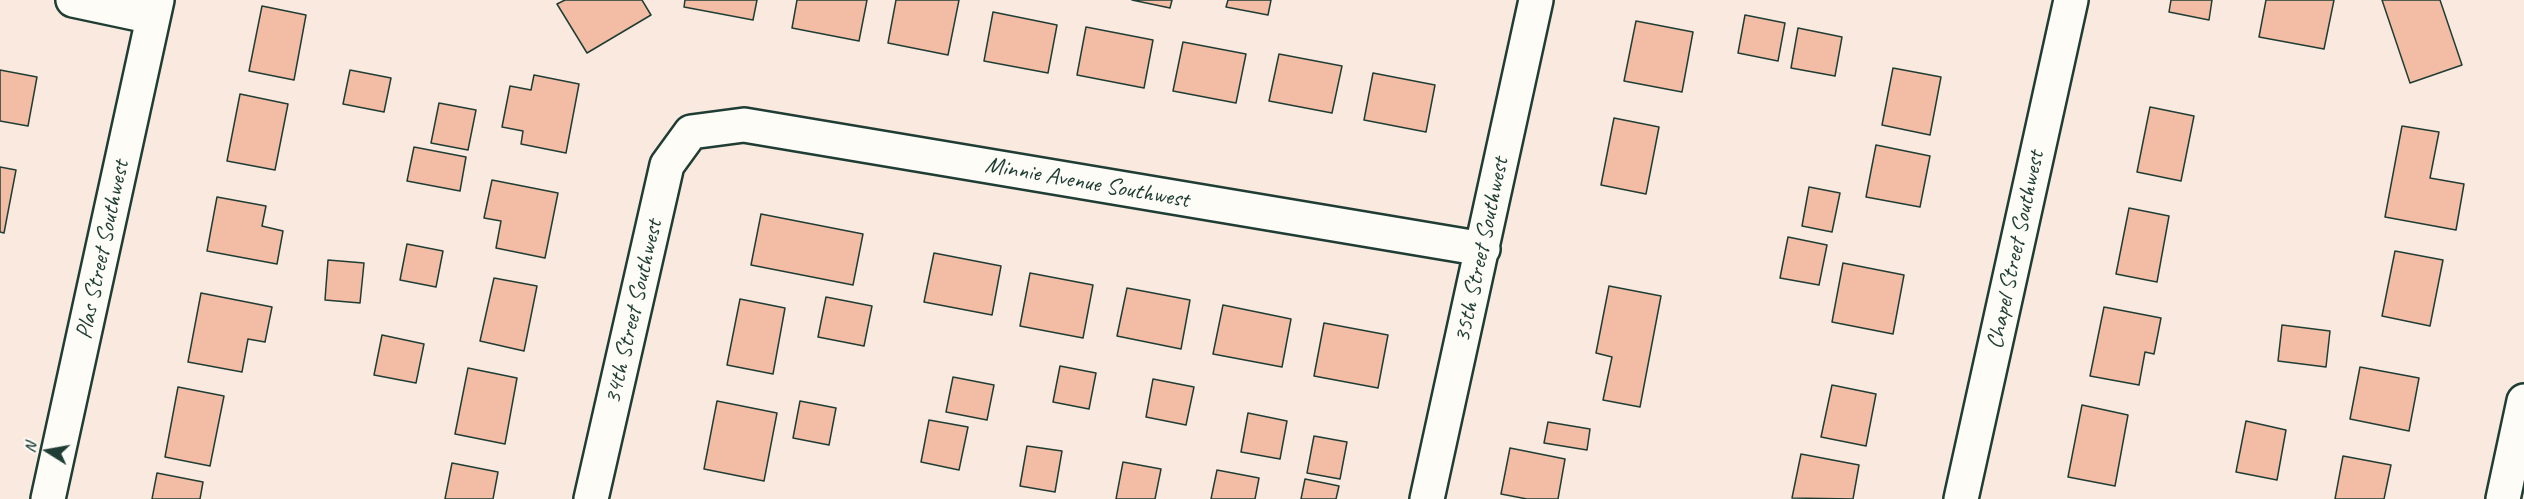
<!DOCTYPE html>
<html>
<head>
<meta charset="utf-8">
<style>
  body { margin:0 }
  #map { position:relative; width:2524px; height:499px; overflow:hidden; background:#fae9de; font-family:Caveat,sans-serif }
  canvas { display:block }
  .north { position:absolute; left:18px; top:421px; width:60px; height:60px; -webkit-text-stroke:4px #fdfcf7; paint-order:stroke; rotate:281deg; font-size:16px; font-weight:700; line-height:24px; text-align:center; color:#1f3d34 }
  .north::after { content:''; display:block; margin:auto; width:21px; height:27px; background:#1f3d34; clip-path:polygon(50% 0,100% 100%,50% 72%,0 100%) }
</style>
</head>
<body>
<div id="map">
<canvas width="2524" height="499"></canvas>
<div class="north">N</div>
</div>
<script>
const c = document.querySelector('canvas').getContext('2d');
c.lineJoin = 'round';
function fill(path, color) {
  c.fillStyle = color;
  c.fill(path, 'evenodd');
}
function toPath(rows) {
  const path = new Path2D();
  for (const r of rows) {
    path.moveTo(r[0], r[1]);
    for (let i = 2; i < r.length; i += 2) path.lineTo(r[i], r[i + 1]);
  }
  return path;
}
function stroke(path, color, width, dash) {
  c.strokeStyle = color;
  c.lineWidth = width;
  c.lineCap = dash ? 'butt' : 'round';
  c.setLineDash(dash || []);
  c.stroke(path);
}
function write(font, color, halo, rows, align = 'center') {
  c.font = font + ' Caveat,sans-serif';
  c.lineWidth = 5;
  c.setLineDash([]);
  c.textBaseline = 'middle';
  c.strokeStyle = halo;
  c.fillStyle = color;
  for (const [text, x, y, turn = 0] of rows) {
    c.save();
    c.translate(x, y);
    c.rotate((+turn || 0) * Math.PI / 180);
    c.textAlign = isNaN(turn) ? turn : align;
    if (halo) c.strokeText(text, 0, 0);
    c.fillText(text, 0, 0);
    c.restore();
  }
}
const building = toPath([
  [565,0,642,0,651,15,587,53,557,4,565,0],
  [685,0,757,0,753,20,684,7,685,0],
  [797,0,867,0,859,41,792,28,797,0],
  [896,0,959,0,948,55,888,43,896,0],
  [1132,0,1172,0,1170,8,1132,0],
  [1228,0,1271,0,1268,15,1226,7,1228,0],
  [2171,0,2212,0,2209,20,2169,12,2171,0],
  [2266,0,2334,0,2324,49,2259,37,2266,0],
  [2382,0,2440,0,2462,65,2410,83,2382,0],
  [262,6,306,15,294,80,249,71,262,6],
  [993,12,1057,25,1048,73,984,61,993,12],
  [1745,15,1785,23,1778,61,1738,53,1745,15],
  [1636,21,1693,32,1682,92,1624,81,1636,21],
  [1086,27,1153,40,1144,88,1077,75,1086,27],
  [1798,28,1842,37,1835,76,1791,68,1798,28],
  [1183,42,1246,54,1236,103,1173,91,1183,42],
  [1279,54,1342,66,1332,113,1269,101,1279,54],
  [1893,68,1941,77,1930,135,1882,125,1893,68],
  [0,70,37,77,28,126,0,121,0,70],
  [350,70,391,78,384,112,343,104,350,70],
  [1373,73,1435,85,1426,132,1364,120,1373,73],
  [534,75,579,84,566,153,521,144,523,131,502,127,510,86,531,90,534,75],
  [240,94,288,104,275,170,227,161,240,94],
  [439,103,476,110,468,150,431,143,439,103],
  [2150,107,2194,116,2181,181,2137,172,2150,107],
  [1614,118,1659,127,1646,194,1601,185,1614,118],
  [2402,126,2439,132,2430,178,2464,184,2456,230,2385,217,2402,126],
  [1876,145,1930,156,1920,207,1866,197,1876,145],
  [414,147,466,157,460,191,407,181,414,147],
  [0,167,16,170,4,233,0,232,0,167],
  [492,180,558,193,545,258,496,248,501,221,484,218,492,180],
  [1809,187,1840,193,1832,232,1802,226,1809,187],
  [217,197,266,206,262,226,283,231,277,264,207,251,217,197],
  [2129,208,2169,216,2157,282,2116,274,2129,208],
  [761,214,863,234,853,285,751,265,761,214],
  [1788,237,1827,245,1819,285,1780,278,1788,237],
  [407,244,443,251,436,287,400,280,407,244],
  [2395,251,2443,260,2430,326,2382,316,2395,251],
  [934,253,1001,266,992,315,924,302,934,253],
  [328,260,364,263,360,303,325,300,328,260],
  [1843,263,1904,275,1893,334,1832,322,1843,263],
  [1030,273,1093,285,1083,338,1020,326,1030,273],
  [494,278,537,286,524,351,480,341,494,278],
  [1609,286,1661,296,1640,407,1603,400,1612,357,1596,353,1609,286],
  [1127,288,1190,300,1181,349,1117,336,1127,288],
  [201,293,272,307,265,342,248,339,242,372,188,362,201,293],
  [826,297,872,306,864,346,818,337,826,297],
  [740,299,785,308,773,374,727,365,740,299],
  [1223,305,1291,319,1282,367,1213,354,1223,305],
  [2104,307,2161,318,2154,354,2145,352,2139,385,2090,376,2104,307],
  [1324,323,1388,335,1378,388,1314,376,1324,323],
  [2282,325,2330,331,2326,367,2278,361,2282,325],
  [382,335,424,344,416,383,374,375,382,335],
  [1060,366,1096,373,1089,409,1053,402,1060,366],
  [2360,367,2419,378,2409,431,2350,419,2360,367],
  [468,368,517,378,505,444,455,434,468,368],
  [953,377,994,385,987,420,946,412,953,377],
  [1153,379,1194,387,1186,425,1146,417,1153,379],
  [1832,385,1876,394,1866,446,1821,437,1832,385],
  [178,387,224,396,210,466,165,457,178,387],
  [717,401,777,413,764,481,704,469,717,401],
  [800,401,836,408,829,445,793,438,800,401],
  [2082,405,2128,415,2115,486,2068,477,2082,405],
  [1248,413,1287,421,1280,459,1241,452,1248,413],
  [929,420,968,427,959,470,921,462,929,420],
  [2246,421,2286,430,2277,480,2236,472,2246,421],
  [1548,422,1590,429,1587,450,1544,443,1548,422],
  [1314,436,1347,442,1340,479,1307,473,1314,436],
  [1027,446,1062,451,1055,492,1020,486,1027,446],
  [1510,448,1565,459,1558,499,1527,499,1501,494,1510,448],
  [1801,454,1859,465,1853,499,1792,498,1801,454],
  [2343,456,2391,465,2384,499,2335,499,2343,456],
  [1123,462,1161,469,1155,499,1116,499,1123,462],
  [452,463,498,472,493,499,445,499,452,463],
  [1217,470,1259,478,1255,499,1211,499,1217,470],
  [157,473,203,482,200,499,152,499,157,473],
  [1305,479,1339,486,1336,499,1301,499,1305,479]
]);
fill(building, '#f2bca5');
stroke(building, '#1f3d34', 1.5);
const minor = toPath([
  [73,0,153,17],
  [48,499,157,0],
  [591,499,667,165,691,132,744,125,1483,249],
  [1427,499,1536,0],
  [1961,499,2071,0]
]);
const tertiary = toPath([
  [2503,499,2524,401]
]);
stroke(minor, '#1f3d34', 38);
stroke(tertiary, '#1f3d34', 38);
stroke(minor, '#fdfcf7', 33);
stroke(tertiary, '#fdfcf7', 33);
write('24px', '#1f3d34', '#fdfcf7', [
  ["Minnie Avenue Southwest",1087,183,10],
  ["Plas Street Southwest",103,250,-78],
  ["35th Street Southwest",1482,250,-78],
  ["Chapel Street Southwest",2016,250,-78],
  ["34th Street Southwest",634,312,-77]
]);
</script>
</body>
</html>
